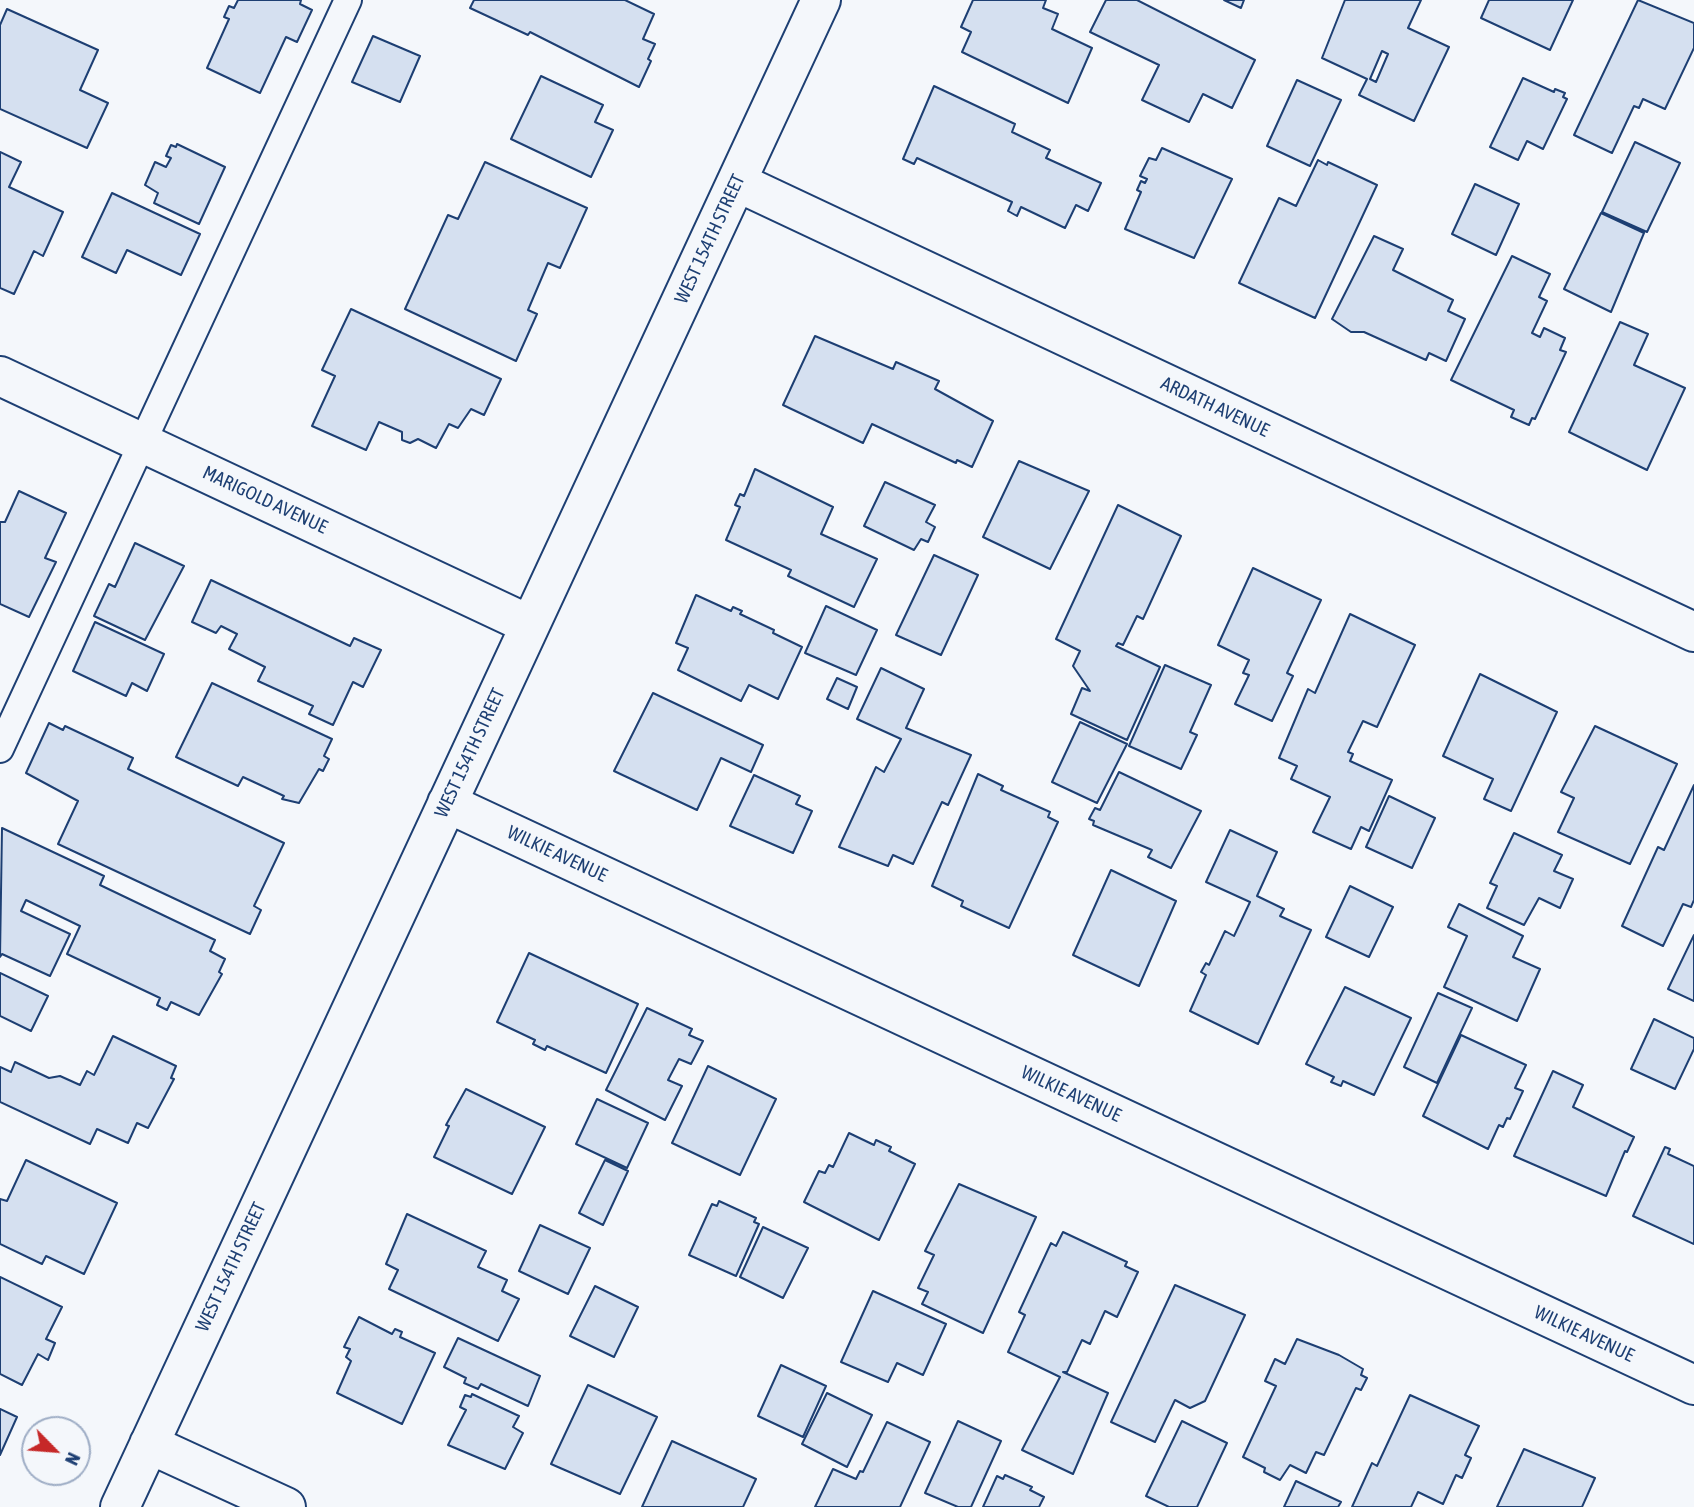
<!DOCTYPE html>
<html>
<head>
<meta charset="utf-8">
<style>
  body { margin:0 }
  #map { position:relative; width:1694px; height:1507px; overflow:hidden; background:#f4f7fb; font-family:"Asap Condensed",sans-serif }
  canvas { display:block }
  .north { position:absolute; left:21px; top:1416px; width:70px; height:70px; box-sizing:border-box; background:#f4f7fb; border:2px solid #9eadc5; border-radius:50%; rotate:115deg; font-size:19px; font-weight:700; line-height:28px; text-align:center; color:#1d3f73 }
  .north::after { content:''; display:block; margin:auto; width:24px; height:32px; background:#c62828; clip-path:polygon(50% 0,100% 100%,50% 72%,0 100%) }
</style>
</head>
<body>
<div id="map">
<canvas width="1694" height="1507"></canvas>
<div class="north">N</div>
</div>
<script>
const c = document.querySelector('canvas').getContext('2d');
c.lineJoin = 'round';
function fill(path, color) {
  c.fillStyle = color;
  c.fill(path, 'evenodd');
}
function toPath(rows) {
  const path = new Path2D();
  for (const r of rows) {
    path.moveTo(r[0], r[1]);
    for (let i = 2; i < r.length; i += 2) path.lineTo(r[i], r[i + 1]);
  }
  return path;
}
function stroke(path, color, width, dash) {
  c.strokeStyle = color;
  c.lineWidth = width;
  c.lineCap = dash ? 'butt' : 'round';
  c.setLineDash(dash || []);
  c.stroke(path);
}
function write(font, color, halo, rows, align = 'center') {
  c.font = font + ' "Asap Condensed",sans-serif';
  c.lineWidth = 5;
  c.setLineDash([]);
  c.textBaseline = 'middle';
  c.strokeStyle = halo;
  c.fillStyle = color;
  for (const [text, x, y, turn = 0] of rows) {
    c.save();
    c.translate(x, y);
    c.rotate((+turn || 0) * Math.PI / 180);
    c.textAlign = isNaN(turn) ? turn : align;
    if (halo) c.strokeText(text, 0, 0);
    c.fillText(text, 0, 0);
    c.restore();
  }
}
const building = toPath([
  [238,0,301,0,300,4,312,10,297,42,286,37,260,93,207,68,229,19,224,17,229,6,234,8,238,0],
  [474,0,625,0,654,14,643,39,655,44,648,59,651,61,639,87,530,32,528,35,470,8,474,0],
  [973,0,1046,0,1043,8,1058,14,1052,29,1092,48,1068,103,962,52,971,32,961,27,973,0],
  [1106,0,1137,0,1255,60,1232,108,1203,94,1189,122,1142,100,1159,65,1090,32,1106,0],
  [1224,0,1244,0,1241,8,1224,0],
  [1345,0,1421,0,1408,28,1449,47,1414,121,1359,95,1367,79,1322,58,1345,0],
  [1382,51,1388,54,1376,82,1370,79,1382,51],
  [1489,0,1573,0,1550,50,1481,18,1489,0],
  [1638,0,1694,23,1694,48,1665,109,1643,99,1639,108,1634,106,1612,153,1574,135,1638,0],
  [7,9,98,50,80,90,108,103,87,148,0,109,0,25,7,9],
  [373,36,420,56,400,102,352,82,373,36],
  [541,76,603,105,595,122,613,130,591,177,511,139,541,76],
  [1523,78,1554,92,1555,89,1565,93,1563,97,1567,99,1543,149,1527,141,1518,160,1490,147,1523,78],
  [1297,80,1341,100,1310,166,1267,146,1297,80],
  [934,86,1015,124,1012,132,1050,150,1046,158,1101,183,1088,211,1076,205,1065,228,1021,207,1017,216,1008,211,1012,202,917,158,914,164,903,159,934,86],
  [1635,142,1680,163,1647,232,1602,212,1635,142],
  [177,144,225,167,199,224,154,203,158,193,145,185,155,162,166,167,171,158,166,156,171,145,176,147,177,144],
  [1162,148,1232,179,1194,258,1125,229,1141,192,1137,190,1141,181,1145,183,1147,179,1140,176,1149,158,1156,160,1162,148],
  [0,152,21,162,9,187,63,212,43,256,34,251,14,294,0,288,0,152],
  [1318,160,1327,165,1328,162,1377,185,1315,318,1239,283,1279,198,1296,206,1318,160],
  [485,162,587,208,560,268,548,263,528,310,537,314,516,361,405,309,448,215,458,219,485,162],
  [1475,184,1519,204,1496,255,1452,234,1475,184],
  [112,193,200,234,181,275,127,250,116,273,82,257,112,193],
  [1601,213,1644,233,1611,312,1564,289,1601,213],
  [1374,236,1403,249,1393,270,1453,300,1448,311,1465,319,1446,361,1429,353,1426,360,1364,332,1351,332,1332,319,1374,236],
  [1512,256,1550,274,1539,297,1547,301,1532,333,1540,337,1544,328,1565,338,1560,350,1566,352,1535,419,1532,418,1529,425,1511,417,1514,410,1451,380,1512,256],
  [351,309,501,379,484,415,471,409,458,428,449,424,436,448,418,439,410,443,402,440,402,432,379,422,366,450,312,426,335,376,322,370,351,309],
  [1620,322,1648,334,1634,365,1685,388,1647,470,1569,432,1620,322],
  [815,336,893,369,896,362,939,381,935,389,993,421,972,467,957,460,956,463,872,424,863,443,783,405,815,336],
  [1019,461,1089,491,1050,569,983,537,1019,461],
  [755,469,833,507,821,534,877,559,854,607,788,576,791,570,726,540,740,507,735,505,740,494,744,496,755,469],
  [885,482,935,505,926,522,935,527,928,542,921,539,914,550,864,526,885,482],
  [19,491,66,513,45,558,56,562,29,617,0,604,0,522,5,522,19,491],
  [1118,505,1181,536,1143,619,1137,616,1123,645,1118,643,1116,646,1160,667,1127,740,1071,714,1082,688,1090,691,1073,666,1080,651,1056,639,1118,505],
  [135,543,184,566,145,640,94,616,109,584,115,587,135,543],
  [934,555,978,575,941,655,896,635,934,555],
  [1253,568,1321,600,1287,673,1293,676,1272,721,1235,704,1249,675,1243,673,1249,660,1218,645,1253,568],
  [211,580,350,646,354,638,381,650,363,687,353,682,333,725,309,714,313,706,258,681,265,667,229,649,237,634,221,626,216,633,192,622,211,580],
  [696,595,731,611,733,607,742,611,740,614,774,630,773,633,802,647,778,699,749,685,741,701,678,670,688,648,676,643,696,595],
  [826,606,877,630,856,675,805,653,826,606],
  [1350,614,1415,645,1377,727,1363,721,1348,752,1353,754,1350,761,1392,780,1369,831,1361,827,1351,849,1313,832,1330,797,1291,779,1297,766,1279,758,1308,689,1315,693,1350,614],
  [95,622,164,654,147,691,132,683,126,696,73,671,95,622],
  [1165,665,1211,685,1190,732,1197,735,1181,769,1129,746,1165,665],
  [881,668,924,689,906,728,971,755,948,805,942,802,913,864,893,855,888,866,839,847,876,767,884,772,901,739,857,719,881,668],
  [1480,674,1557,712,1511,811,1484,799,1493,779,1443,756,1480,674],
  [837,678,857,687,848,709,827,699,837,678],
  [212,683,332,739,324,756,329,759,323,771,319,769,299,803,282,799,284,796,243,777,238,786,176,757,212,683],
  [653,693,763,745,751,772,721,758,697,810,614,771,653,693],
  [1080,722,1127,744,1097,803,1052,782,1080,722],
  [49,723,63,730,65,726,133,758,128,769,284,843,254,906,261,910,250,934,58,844,78,801,26,773,49,723],
  [1595,726,1677,764,1630,864,1558,832,1574,798,1561,792,1595,726],
  [1119,772,1201,811,1171,868,1148,857,1152,850,1093,825,1094,821,1089,819,1095,808,1100,810,1119,772],
  [978,774,1003,786,1001,790,1050,812,1048,817,1058,822,1009,928,961,906,963,901,932,886,978,774],
  [754,775,800,796,796,804,812,811,793,853,730,826,754,775],
  [1694,785,1694,900,1691,907,1683,904,1663,946,1622,926,1658,847,1664,850,1694,785],
  [1389,796,1435,818,1412,868,1366,847,1389,796],
  [2,828,104,876,100,885,215,940,210,951,225,959,219,972,222,974,199,1015,171,1002,167,1010,157,1005,160,998,67,954,80,926,26,900,21,911,70,934,50,976,2,954,0,957,2,828],
  [1230,830,1277,852,1257,896,1284,909,1280,916,1311,930,1258,1044,1190,1011,1206,975,1201,972,1206,963,1209,965,1225,931,1234,936,1250,902,1206,882,1230,830],
  [1514,833,1562,855,1554,871,1573,879,1560,908,1539,898,1524,925,1487,908,1497,886,1490,883,1514,833],
  [1111,870,1176,901,1139,986,1073,955,1111,870],
  [1350,886,1393,907,1369,957,1326,937,1350,886],
  [1459,904,1523,936,1513,957,1540,969,1517,1021,1444,987,1467,936,1448,927,1459,904],
  [1694,935,1694,1001,1668,989,1694,935],
  [529,953,638,1004,606,1073,547,1046,545,1050,533,1044,535,1040,497,1022,529,953],
  [0,973,48,996,31,1031,0,1016,0,973],
  [1345,987,1411,1018,1374,1095,1343,1081,1341,1086,1331,1082,1334,1077,1306,1064,1345,987],
  [1438,993,1472,1008,1437,1083,1404,1067,1438,993],
  [647,1008,692,1029,689,1035,703,1041,691,1064,679,1059,668,1080,682,1086,665,1120,606,1090,647,1008],
  [1654,1019,1694,1038,1694,1049,1675,1089,1631,1069,1654,1019],
  [1461,1035,1526,1065,1515,1088,1523,1091,1510,1119,1507,1118,1503,1127,1499,1125,1488,1149,1423,1116,1461,1035],
  [113,1036,176,1066,171,1078,174,1079,148,1128,137,1123,128,1143,97,1129,90,1144,0,1102,0,1067,11,1072,15,1062,49,1078,60,1076,80,1085,87,1071,94,1075,113,1036],
  [708,1066,776,1099,740,1175,672,1143,708,1066],
  [1553,1071,1583,1085,1573,1107,1634,1137,1627,1152,1625,1151,1606,1196,1514,1156,1553,1071],
  [466,1089,545,1127,512,1194,434,1157,449,1126,446,1125,466,1089],
  [597,1099,648,1123,627,1168,576,1144,597,1099],
  [849,1133,874,1145,876,1140,891,1147,889,1151,915,1164,879,1240,804,1202,819,1171,825,1173,829,1165,833,1167,849,1133],
  [1665,1147,1670,1149,1668,1154,1694,1166,1694,1244,1633,1216,1665,1147],
  [26,1160,117,1203,84,1274,46,1256,42,1264,0,1244,0,1199,7,1201,26,1160],
  [605,1160,628,1171,603,1225,579,1213,605,1160],
  [959,1184,1036,1217,983,1333,922,1304,928,1292,918,1288,934,1255,925,1251,959,1184],
  [719,1201,756,1218,754,1222,759,1224,736,1276,689,1255,712,1204,717,1206,719,1201],
  [407,1214,486,1251,478,1267,507,1280,502,1291,519,1299,498,1341,389,1289,398,1270,386,1264,407,1214],
  [540,1225,590,1248,568,1294,519,1271,540,1225],
  [763,1227,808,1248,783,1298,740,1277,763,1227],
  [1063,1232,1127,1262,1125,1266,1138,1272,1117,1317,1105,1311,1090,1344,1082,1340,1067,1372,1063,1372,1108,1393,1073,1474,1022,1450,1060,1377,1008,1352,1025,1315,1019,1312,1051,1243,1056,1246,1063,1232],
  [0,1277,62,1307,46,1339,55,1343,48,1360,38,1354,22,1385,0,1374,0,1277],
  [1175,1285,1245,1315,1205,1401,1190,1408,1175,1400,1155,1442,1111,1422,1175,1285],
  [595,1286,638,1307,614,1357,570,1336,595,1286],
  [873,1291,946,1324,923,1375,897,1363,888,1382,841,1362,873,1291],
  [359,1317,392,1334,395,1329,402,1332,400,1337,435,1353,402,1424,337,1393,351,1361,346,1357,350,1349,344,1347,359,1317],
  [458,1338,540,1376,528,1406,481,1384,478,1389,464,1383,466,1378,444,1367,458,1338],
  [1297,1339,1339,1355,1363,1369,1361,1375,1367,1378,1361,1390,1356,1388,1324,1455,1316,1452,1306,1473,1290,1465,1280,1480,1264,1472,1265,1468,1243,1457,1276,1386,1265,1381,1275,1359,1285,1364,1297,1339],
  [781,1365,826,1386,803,1437,758,1416,781,1365],
  [588,1385,657,1417,620,1494,551,1464,588,1385],
  [827,1393,872,1415,847,1467,802,1444,827,1393],
  [472,1394,519,1416,513,1427,523,1433,505,1469,448,1445,466,1410,460,1407,465,1395,471,1397,472,1394],
  [1410,1395,1479,1426,1465,1455,1471,1458,1462,1478,1456,1475,1443,1504,1418,1492,1411,1507,1352,1507,1372,1463,1377,1466,1410,1395],
  [0,1409,17,1417,0,1455,0,1409],
  [958,1421,1001,1441,971,1507,958,1507,925,1493,958,1421],
  [1182,1421,1227,1443,1197,1507,1169,1507,1146,1496,1182,1421],
  [887,1422,930,1442,900,1507,815,1507,833,1469,856,1479,860,1471,863,1472,887,1422],
  [672,1441,756,1479,743,1507,642,1507,672,1441],
  [1524,1449,1595,1478,1582,1507,1497,1507,1524,1449],
  [1005,1475,1032,1487,1030,1490,1044,1497,1039,1507,983,1507,997,1476,1003,1479,1005,1475],
  [1296,1481,1341,1502,1338,1507,1284,1507,1296,1481]
]);
fill(building, '#d5e0f0');
stroke(building, '#1d3f73', 2);
const service = toPath([
  [0,749,348,0]
]);
const minor = toPath([
  [737,182,1694,632],
  [0,376,530,625],
  [447,803,1694,1385],
  [149,1444,286,1507],
  [120,1507,821,0]
]);
stroke(service, '#1d3f73', 30);
stroke(minor, '#1d3f73', 42);
stroke(service, '#f4f7fb', 26);
stroke(minor, '#f4f7fb', 38);
write('19px', '#1d3f73', '#f4f7fb', [
  ["WEST 154TH STREET",710,239,-65],
  ["ARDATH AVENUE",1215,407,25],
  ["MARIGOLD AVENUE",265,500,25],
  ["WEST 154TH STREET",470,753,-65],
  ["WILKIE AVENUE",557,854,25],
  ["WILKIE AVENUE",1071,1094,25],
  ["WEST 154TH STREET",231,1267,-65],
  ["WILKIE AVENUE",1584,1334,25]
]);
</script>
</body>
</html>
